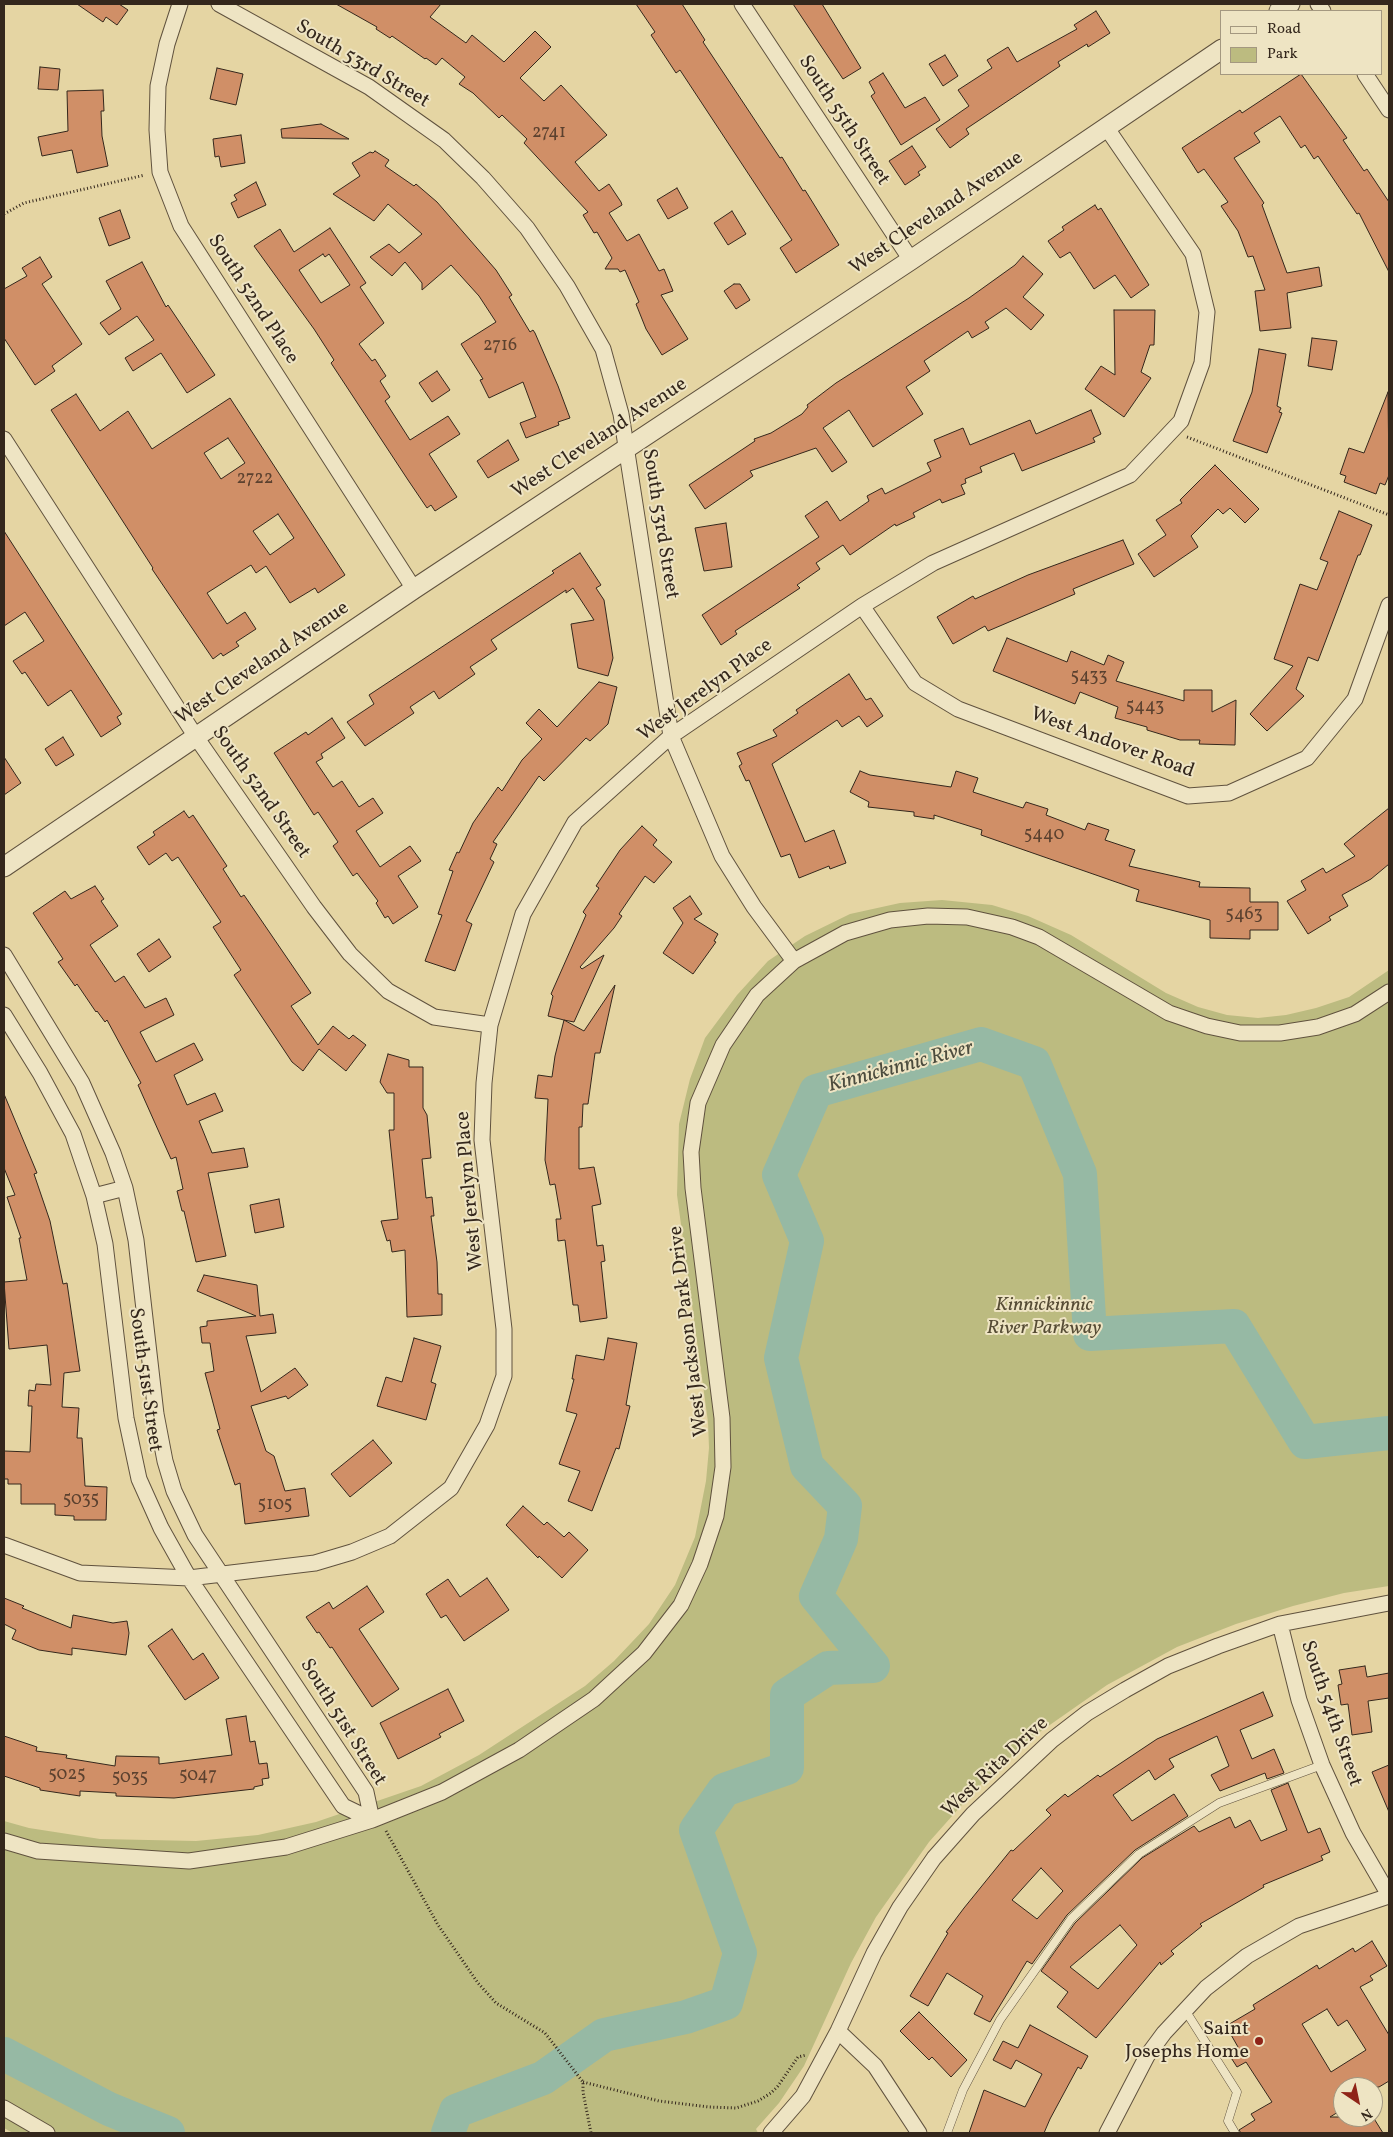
<!DOCTYPE html>
<html>
<head>
<meta charset="utf-8">
<style>
  body { margin:0 }
  #map { position:relative; width:1393px; height:2137px; overflow:hidden; background:#e5d5a3; font-family:Vollkorn,serif }
  canvas { display:block }
  .frame { position:absolute; inset:0; border:5px solid #34271c; pointer-events:none }
  .legend { position:absolute; left:1220px; top:10px; width:162px; height:65px; box-sizing:border-box; background:#eee4c3; border:1px solid #a49880; margin:0; padding:6px 9px; list-style:none; font-size:15px; color:#34271c }
  .legend li { display:flex; align-items:center; gap:10px; height:25px }
  .legend b { width:25px; border:1px solid #a49880 }
  .north { position:absolute; left:1333px; top:2077px; width:50px; height:50px; box-sizing:border-box; background:#eee4c3; border:1px solid #a49880; border-radius:50%; rotate:146deg; font-size:14px; font-weight:700; line-height:20px; text-align:center; color:#34271c }
  .north::after { content:''; display:block; margin:auto; width:18px; height:22px; background:#8f2418; clip-path:polygon(50% 0,100% 100%,50% 72%,0 100%) }
</style>
</head>
<body>
<div id="map">
<canvas width="1393" height="2137"></canvas>
<div class="frame"></div>
<ul class="legend">
<li><b style="height:6px;background:#eee4c3"></b>Road</li>
<li><b style="height:14px;background:#bcbb80"></b>Park</li>
</ul>
<div class="north">N</div>
</div>
<script>
const c = document.querySelector('canvas').getContext('2d');
c.lineJoin = 'round';
function fill(path, color) {
  c.fillStyle = color;
  c.fill(path, 'evenodd');
}
function toPath(rows) {
  const path = new Path2D();
  for (const r of rows) {
    path.moveTo(r[0], r[1]);
    for (let i = 2; i < r.length; i += 2) path.lineTo(r[i], r[i + 1]);
  }
  return path;
}
function stroke(path, color, width, dash) {
  c.strokeStyle = color;
  c.lineWidth = width;
  c.lineCap = dash ? 'butt' : 'round';
  c.setLineDash(dash || []);
  c.stroke(path);
}
function write(font, color, halo, rows, align = 'center') {
  c.font = font + ' Vollkorn,serif';
  c.lineWidth = 4;
  c.setLineDash([]);
  c.textBaseline = 'middle';
  c.strokeStyle = halo;
  c.fillStyle = color;
  for (const [text, x, y, turn = 0] of rows) {
    c.save();
    c.translate(x, y);
    c.rotate((+turn || 0) * Math.PI / 180);
    c.textAlign = isNaN(turn) ? turn : align;
    if (halo) c.strokeText(text, 0, 0);
    c.fillText(text, 0, 0);
    c.restore();
  }
}
fill(toPath([
  [942,900,992,905,1028,916,1071,935,1166,993,1198,1007,1227,1015,1258,1018,1286,1015,1316,1008,1349,997,1389,970,1389,1586,1344,1593,1293,1606,1236,1624,1177,1647,1107,1685,1034,1736,977,1788,929,1842,876,1917,851,1963,804,2066,779,2103,756,2129,758,2133,13,2133,4,2128,4,1821,29,1828,100,1839,196,1841,258,1835,316,1822,421,1786,479,1755,585,1686,614,1661,649,1624,675,1585,695,1537,706,1481,709,1448,708,1422,677,1195,679,1124,690,1079,705,1038,737,995,768,961,805,936,850,914,900,903]
]), '#bcbb80');
stroke(toPath([
  [4,2054,109,2109,168,2133],
  [448,2133,456,2111,543,2078,604,2035,686,2017,726,2003,740,1953,696,1830,724,1790,787,1768,787,1695,828,1668,873,1666,816,1596,841,1539,845,1506,807,1466,781,1358,807,1241,779,1175,816,1091,981,1044,1034,1063,1080,1174,1090,1334,1234,1326,1305,1442,1389,1433]
]), '#96b9a4', 34);
const building = toPath([
  [77,4,119,4,128,10,117,25,106,17,103,22,77,4],
  [336,4,441,4,430,17,466,43,472,35,504,62,535,31,551,47,520,78,544,101,561,85,607,135,575,162,599,191,609,184,621,202,622,205,609,213,627,241,639,234,659,271,664,269,673,291,661,295,688,339,662,355,646,329,636,304,639,302,625,270,620,272,618,269,605,269,612,258,597,232,594,233,583,215,588,212,524,143,527,139,502,115,499,118,473,93,459,84,465,77,442,58,436,65,426,58,425,59,392,36,390,38,376,29,377,27,336,4],
  [636,4,682,4,705,40,703,42,780,158,782,157,803,191,805,190,839,245,796,273,780,248,792,240,680,70,676,73,651,35,655,32,636,4],
  [793,4,822,4,861,68,843,79,793,4],
  [1096,11,1110,33,1088,47,1087,44,1058,62,1060,66,966,129,969,134,950,148,936,129,969,106,958,90,992,68,987,60,1008,47,1017,62,1077,29,1074,25,1096,11],
  [945,55,958,76,943,86,929,64,945,55],
  [40,67,60,69,58,90,38,89,40,67],
  [217,68,243,74,236,105,210,99,217,68],
  [883,73,905,108,925,97,940,120,901,145,871,96,875,93,869,82,883,73],
  [1301,74,1347,138,1343,140,1364,171,1367,169,1389,202,1389,272,1359,213,1357,214,1318,156,1314,159,1305,145,1301,148,1280,116,1254,133,1260,142,1234,158,1264,203,1262,205,1287,273,1319,267,1322,286,1287,293,1291,328,1260,331,1255,291,1265,290,1253,256,1248,257,1238,231,1221,206,1228,202,1204,169,1198,173,1182,148,1240,110,1242,113,1301,74],
  [103,90,104,111,101,111,102,136,108,166,77,173,72,150,42,156,38,137,68,131,67,91,103,90],
  [321,124,349,139,282,138,281,129,321,124],
  [241,135,245,163,221,167,219,156,215,157,213,139,241,135],
  [912,146,926,167,918,172,920,175,905,185,889,161,912,146],
  [375,151,389,160,385,166,414,186,416,184,437,202,496,270,512,295,509,297,530,332,533,330,535,333,558,386,570,418,558,422,559,425,526,438,520,423,536,417,523,382,489,398,480,380,483,379,461,344,496,322,479,296,451,265,422,290,422,283,405,262,392,276,370,257,389,244,399,253,422,234,388,204,374,221,333,194,360,176,352,163,370,152,373,153,375,151],
  [256,182,266,205,238,218,231,203,237,200,234,195,256,182],
  [677,188,688,208,668,219,657,200,677,188],
  [1095,205,1098,210,1101,208,1149,285,1131,298,1115,275,1094,289,1070,252,1060,258,1048,241,1064,230,1062,227,1095,205],
  [120,210,130,238,109,246,99,218,120,210],
  [732,211,746,234,728,245,714,223,732,211],
  [330,228,366,283,360,287,384,323,359,344,372,361,375,359,386,376,380,381,390,397,385,401,410,440,448,416,460,434,429,454,457,497,435,511,431,505,427,508,408,480,331,363,334,360,314,329,254,246,280,229,294,252,330,228],
  [323,254,325,257,329,254,350,285,321,303,299,270,323,254],
  [1023,256,1043,274,1023,297,1044,315,1031,330,1006,308,985,322,989,328,972,338,968,331,924,361,930,371,906,387,923,414,873,447,849,410,823,428,847,462,832,472,816,448,750,471,753,476,705,509,689,485,755,441,754,439,771,433,802,414,808,407,807,405,836,383,969,298,1015,265,1023,256],
  [40,257,52,277,42,284,82,344,52,366,55,371,35,385,4,338,4,289,27,276,22,268,40,257],
  [142,262,166,307,168,305,215,375,187,393,161,353,133,371,125,358,154,340,137,316,109,335,100,323,121,309,106,281,142,262],
  [734,284,740,284,750,300,736,309,724,291,734,284],
  [1114,310,1155,310,1154,345,1150,345,1141,372,1151,378,1124,417,1085,389,1101,366,1115,375,1114,310],
  [1312,338,1337,341,1332,370,1308,366,1312,338],
  [1259,349,1286,354,1277,406,1281,408,1279,412,1282,413,1267,453,1233,441,1252,392,1259,349],
  [437,371,450,390,432,402,419,383,437,371],
  [1388,392,1389,475,1385,485,1380,483,1376,494,1344,482,1346,476,1340,474,1349,448,1364,453,1388,392],
  [76,394,100,431,128,411,152,449,230,398,345,575,318,593,315,588,290,603,266,566,256,573,251,565,207,593,227,624,245,612,256,629,236,642,239,646,223,656,221,653,213,659,152,569,153,568,51,410,76,394],
  [228,438,245,463,221,479,204,453,228,438],
  [278,514,294,538,270,555,253,531,278,514],
  [1091,410,1101,434,1093,438,1095,442,1022,471,1014,453,980,467,982,472,965,479,966,483,961,485,965,494,942,503,940,499,913,513,915,517,896,526,895,524,850,555,843,545,816,563,820,569,797,585,800,588,735,631,737,634,721,645,702,615,819,537,805,516,827,501,840,521,869,501,867,496,882,488,885,494,931,471,927,463,941,457,934,440,963,428,970,445,1030,420,1036,434,1091,410],
  [508,440,519,460,488,478,477,461,508,440],
  [1215,465,1259,509,1245,523,1230,508,1223,514,1218,509,1191,536,1198,547,1154,577,1138,554,1166,535,1156,520,1182,503,1180,500,1215,465],
  [1339,511,1372,525,1360,555,1358,555,1318,661,1308,657,1296,689,1304,696,1267,731,1250,714,1293,666,1274,659,1300,584,1317,590,1328,562,1320,559,1339,511],
  [726,523,732,567,704,571,695,528,726,523],
  [4,531,122,714,117,717,121,724,101,737,71,690,48,706,25,672,22,674,13,661,44,641,25,612,4,626,4,531],
  [1123,540,1134,564,1073,589,1075,594,988,631,985,626,953,644,937,617,973,596,975,599,1028,575,1123,540],
  [580,553,601,585,596,588,604,600,613,658,608,676,578,668,571,624,594,620,573,588,566,593,566,590,491,640,497,649,470,667,475,674,439,699,434,691,410,707,414,713,365,746,347,722,374,704,369,695,554,573,552,571,580,553],
  [1007,638,1067,662,1071,651,1104,665,1108,655,1124,662,1116,681,1184,701,1184,690,1212,690,1212,712,1236,700,1235,745,1199,744,1200,740,1180,740,1147,730,1147,727,1115,718,1118,707,1080,692,1075,704,993,671,1007,638],
  [849,674,866,700,871,698,883,716,867,727,859,716,842,727,837,720,772,764,805,842,834,830,846,863,830,869,829,866,799,878,790,854,781,857,749,780,746,781,739,766,742,764,737,753,777,736,773,730,798,713,796,710,849,674],
  [599,682,617,687,608,724,590,741,586,738,544,781,539,776,493,842,497,844,490,859,494,862,466,921,472,924,455,971,425,961,442,915,438,914,453,871,449,870,457,852,459,853,473,823,498,787,502,791,522,760,542,739,526,723,539,709,557,727,599,682],
  [332,718,345,738,321,754,323,758,316,762,333,787,342,781,359,807,373,798,383,813,356,831,380,867,410,846,421,861,398,876,418,907,393,924,388,916,385,918,376,903,378,901,357,873,353,876,333,846,338,842,318,812,314,815,274,753,306,732,308,735,332,718],
  [63,737,74,755,56,766,45,749,63,737],
  [4,757,21,783,4,795,4,757],
  [860,771,870,775,951,787,956,771,978,778,973,792,1023,808,1026,802,1048,809,1046,815,1085,830,1088,823,1109,830,1105,840,1135,850,1129,866,1200,882,1199,887,1250,888,1250,902,1278,902,1278,930,1250,930,1250,939,1210,938,1210,920,1136,901,1139,890,981,835,982,830,934,815,934,819,914,816,914,812,868,807,869,802,850,792,860,771],
  [1389,808,1389,864,1371,879,1342,895,1348,906,1329,917,1331,920,1308,934,1287,901,1306,890,1301,881,1323,868,1326,873,1355,856,1344,844,1389,808],
  [184,811,189,818,193,815,227,866,223,869,241,897,244,895,311,993,291,1006,318,1045,333,1026,349,1039,353,1035,366,1045,346,1071,319,1049,303,1071,292,1062,234,975,241,970,213,927,221,922,178,857,172,861,166,853,149,865,137,847,155,835,153,832,184,811],
  [642,826,657,840,653,845,672,862,654,883,645,876,619,914,622,916,614,928,580,967,582,969,604,955,574,1022,564,1020,584,1031,615,985,600,1053,595,1053,588,1104,583,1104,582,1127,579,1127,579,1169,594,1167,601,1204,592,1206,597,1246,603,1245,605,1261,601,1262,607,1318,580,1322,578,1305,573,1305,565,1240,558,1241,556,1219,561,1219,555,1184,550,1185,545,1160,548,1099,535,1098,538,1075,552,1077,555,1056,564,1020,548,1016,553,996,551,994,586,915,583,912,599,888,596,886,620,850,642,826],
  [95,886,104,899,101,901,118,926,90,945,115,982,124,976,145,1008,166,998,174,1015,140,1032,156,1062,194,1043,203,1060,174,1075,187,1105,215,1093,223,1111,199,1121,212,1153,244,1148,248,1167,208,1173,226,1256,196,1262,184,1211,182,1211,177,1191,183,1189,176,1157,171,1159,138,1085,141,1083,107,1020,105,1022,97,1011,96,1012,77,984,75,986,58,962,63,959,33,913,65,891,71,899,95,886],
  [690,896,702,914,694,919,718,934,714,941,716,942,693,974,663,953,683,923,673,908,690,896],
  [159,939,171,957,149,972,137,954,159,939],
  [388,1054,409,1060,409,1067,423,1067,423,1108,427,1115,431,1158,422,1159,426,1198,432,1197,434,1216,431,1216,437,1262,438,1294,442,1294,442,1315,407,1317,405,1250,392,1252,390,1240,387,1241,381,1221,398,1219,389,1130,394,1130,394,1093,387,1093,380,1082,388,1054],
  [4,1094,37,1173,34,1174,50,1221,63,1284,67,1283,80,1371,64,1373,62,1407,79,1408,77,1438,82,1438,85,1486,107,1487,106,1520,74,1520,74,1516,55,1515,55,1504,21,1504,21,1484,8,1484,8,1479,4,1479,4,1451,30,1452,32,1406,28,1406,29,1390,35,1391,36,1384,51,1385,47,1345,9,1349,4,1282,27,1280,19,1238,21,1238,7,1197,15,1195,4,1168,4,1094],
  [279,1199,284,1227,255,1233,250,1205,279,1199],
  [204,1275,257,1285,260,1316,273,1314,276,1333,246,1336,261,1392,295,1368,308,1385,288,1399,286,1396,251,1406,266,1451,274,1456,285,1491,305,1488,309,1516,245,1524,240,1483,235,1485,217,1430,220,1429,205,1373,214,1371,210,1343,202,1343,200,1327,207,1326,207,1321,256,1316,197,1291,204,1275],
  [414,1338,441,1346,431,1382,436,1384,426,1420,377,1406,386,1377,402,1382,414,1338],
  [608,1338,637,1343,626,1405,630,1406,619,1449,616,1448,592,1511,568,1501,580,1471,559,1464,577,1414,566,1411,574,1379,572,1379,576,1355,604,1360,608,1338],
  [373,1440,392,1463,350,1497,331,1474,373,1440],
  [523,1506,544,1525,547,1522,564,1537,569,1532,588,1550,562,1578,539,1556,538,1558,506,1525,523,1506],
  [487,1578,509,1610,464,1641,446,1615,441,1618,426,1594,448,1579,460,1597,487,1578],
  [367,1586,384,1612,359,1629,399,1689,372,1707,332,1647,330,1648,319,1632,317,1633,306,1617,329,1602,333,1609,367,1586],
  [4,1598,24,1606,22,1608,71,1628,73,1615,113,1623,127,1621,129,1633,126,1655,72,1648,72,1655,39,1650,12,1639,16,1630,4,1624,4,1598],
  [172,1629,193,1660,203,1653,219,1678,185,1700,148,1646,172,1629],
  [1365,1666,1367,1677,1389,1673,1389,1698,1368,1701,1372,1732,1352,1735,1348,1704,1341,1705,1338,1685,1342,1684,1339,1670,1365,1666],
  [448,1689,464,1721,439,1734,441,1737,398,1759,380,1723,448,1689],
  [1263,1692,1273,1716,1240,1730,1252,1759,1274,1749,1284,1773,1267,1779,1265,1773,1220,1791,1211,1775,1229,1766,1217,1736,1169,1759,1174,1767,1155,1780,1149,1770,1113,1795,1132,1821,1174,1794,1188,1816,1135,1850,1067,1915,1032,1964,1027,1961,990,2022,974,2014,983,1996,947,1973,928,2006,910,1996,948,1933,946,1932,964,1908,1011,1850,1013,1851,1051,1815,1046,1810,1065,1794,1068,1797,1098,1775,1100,1777,1157,1739,1263,1692],
  [1041,1868,1063,1891,1037,1919,1012,1900,1041,1868],
  [246,1716,250,1742,255,1741,259,1764,267,1763,269,1778,262,1779,263,1785,254,1787,254,1789,174,1798,116,1796,116,1793,80,1791,80,1796,40,1790,40,1788,4,1776,4,1736,37,1747,36,1751,67,1755,66,1758,115,1766,116,1756,159,1757,159,1764,232,1755,226,1719,246,1716],
  [1389,1765,1389,1812,1372,1772,1389,1765],
  [1288,1783,1308,1833,1320,1828,1330,1852,1321,1856,1323,1860,1263,1885,1264,1887,1200,1924,1202,1926,1171,1951,1174,1954,1161,1965,1160,1962,1096,2038,1057,2007,1068,1992,1041,1971,1075,1923,1142,1858,1194,1826,1199,1832,1230,1817,1235,1828,1250,1820,1261,1841,1287,1830,1271,1790,1288,1783],
  [1120,1925,1137,1945,1098,1989,1070,1967,1120,1925],
  [1372,1941,1387,1966,1370,1976,1373,1980,1360,1987,1389,2035,1389,2081,1379,2087,1343,2087,1343,2109,1330,2117,1373,2117,1383,2133,1241,2133,1239,2130,1255,2120,1251,2114,1272,2102,1246,2062,1237,2067,1228,2053,1238,2047,1226,2026,1255,2009,1253,2005,1317,1965,1319,1969,1353,1948,1355,1952,1372,1941],
  [1327,2009,1338,2026,1347,2020,1366,2050,1331,2072,1302,2024,1327,2009],
  [919,2012,967,2060,951,2077,932,2057,929,2060,900,2031,919,2012],
  [1030,2025,1088,2056,1081,2069,1078,2067,1050,2119,1044,2133,969,2133,984,2090,1025,2107,1042,2074,1016,2060,1011,2069,993,2060,1003,2041,1018,2048,1030,2025]
]);
fill(building, '#d08f67');
stroke(building, '#34271c', 1);
const service = toPath([
  [1185,2010,1237,2092,1228,2121,1235,2133],
  [947,2133,963,2090,1000,2020,1071,1919,1139,1854,1219,1803,1322,1765]
]);
const minor = toPath([
  [180,4,167,44,158,86,157,130,160,172,181,226,414,589],
  [219,4,369,87,444,140,483,178,527,228,567,286,603,349,621,414,671,736,722,856,754,907,794,961],
  [742,4,911,260],
  [1318,4,1323,11],
  [1365,74,1389,110],
  [4,439,196,737,314,907,350,954,388,991,434,1017,490,1025],
  [862,606,915,683,958,709,1188,796,1229,793,1307,758,1355,699,1389,605],
  [4,955,82,1083,113,1153,125,1188,136,1240,156,1414,165,1461,174,1491,195,1535,366,1792,372,1820],
  [4,1015,40,1073,73,1134,94,1196,105,1244,126,1418,139,1479,161,1528,189,1578,343,1806,372,1820],
  [94,1196,125,1188],
  [4,1545,80,1573,189,1578,315,1563,352,1552,390,1536,451,1488,487,1425,504,1376,504,1329,482,1140,484,1083,490,1025,523,914,575,822,671,736,862,606,933,563,1130,475,1181,421,1202,363,1207,312,1193,254,1106,127],
  [1280,1624,1299,1700,1322,1765,1353,1833,1389,1895],
  [4,1841,38,1851,189,1861,286,1847,372,1820,442,1792,519,1750,594,1699,644,1653,681,1605,700,1564,716,1516,723,1467,722,1418,693,1188,691,1152,698,1103,723,1045,757,995,794,961,845,933,890,920,928,916,967,917,1012,927,1039,937,1169,1013,1207,1026,1240,1033,1280,1033,1318,1027,1355,1014,1389,992],
  [838,2031,875,2066,919,2133],
  [4,2108,47,2133],
  [771,2133,803,2096,838,2031,874,1953,900,1907,934,1858,973,1814,1052,1740,1087,1713,1125,1690,1168,1666,1218,1646,1280,1624,1389,1603],
  [1107,2133,1147,2056,1164,2033,1206,1988,1247,1956,1299,1926,1389,1896]
]);
const tertiary = toPath([
  [1279,11,1290,4],
  [4,867,414,589,911,260,1222,49]
]);
stroke(service, '#60523e', 9);
stroke(minor, '#60523e', 17);
stroke(tertiary, '#60523e', 21);
stroke(toPath([
  [4,214,24,203,145,175],
  [1187,437,1389,515],
  [386,1831,438,1925,478,1983,496,2003,545,2033,583,2082,583,2092,591,2133],
  [583,2082,659,2101,709,2107,736,2108,758,2101,771,2093,778,2086,798,2057,806,2055]
]), '#34271c', 3, [1, 2.5]);
stroke(service, '#eee4c3', 8);
stroke(minor, '#eee4c3', 15);
stroke(tertiary, '#eee4c3', 19);
for (const [x, y, r, color] of [
  [1259,2041,5,"#8f2418"]
]) {
  const dot = new Path2D();
  dot.arc(x, y, r, 0, 2 * Math.PI);
  c.fillStyle = color;
  c.fill(dot);
  stroke(dot, '#eee4c3', 2);
}
write('18px', '#5b412f', null, [
  ["2741",549,134],
  ["2716",500,347],
  ["2722",255,480],
  ["5433",1089,678],
  ["5443",1145,708],
  ["5440",1044,836],
  ["5463",1244,916],
  ["5035",81,1501],
  ["5105",275,1506],
  ["5025",67,1776],
  ["5047",198,1777],
  ["5035",130,1779]
]);
write('20px', '#34271c', '#eee4c3', [
  ["South 53rd Street",362,65,31],
  ["South 55th Street",843,121,57],
  ["West Cleveland Avenue",937,214,-34],
  ["South 52nd Place",252,300,57],
  ["West Cleveland Avenue",600,439,-33],
  ["South 53rd Street",659,524,81],
  ["West Cleveland Avenue",263,664,-34],
  ["West Jerelyn Place",706,691,-36],
  ["West Andover Road",1112,744,20],
  ["South 52nd Street",260,793,55],
  ["West Jerelyn Place",471,1191,-95],
  ["West Jackson Park Drive",690,1331,-97],
  ["South 51st Street",144,1380,82],
  ["South 54th Street",1330,1714,71],
  ["South 51st Street",342,1723,58],
  ["West Rita Drive",996,1768,-43]
]);
write('italic 20px', '#564c35', '#eee4c3', [
  ["Kinnickinnic",1044,1306],
  ["River Parkway",1044,1329]
]);
write('20px', '#34271c', '#eee4c3', [
  ["Saint",1249,2030],
  ["Josephs Home",1249,2053]
], 'right');
write('italic 21px', '#4c4c3e', '#eee4c3', [
  ["Kinnickinnic River",901,1068,-15]
]);
</script>
</body>
</html>
